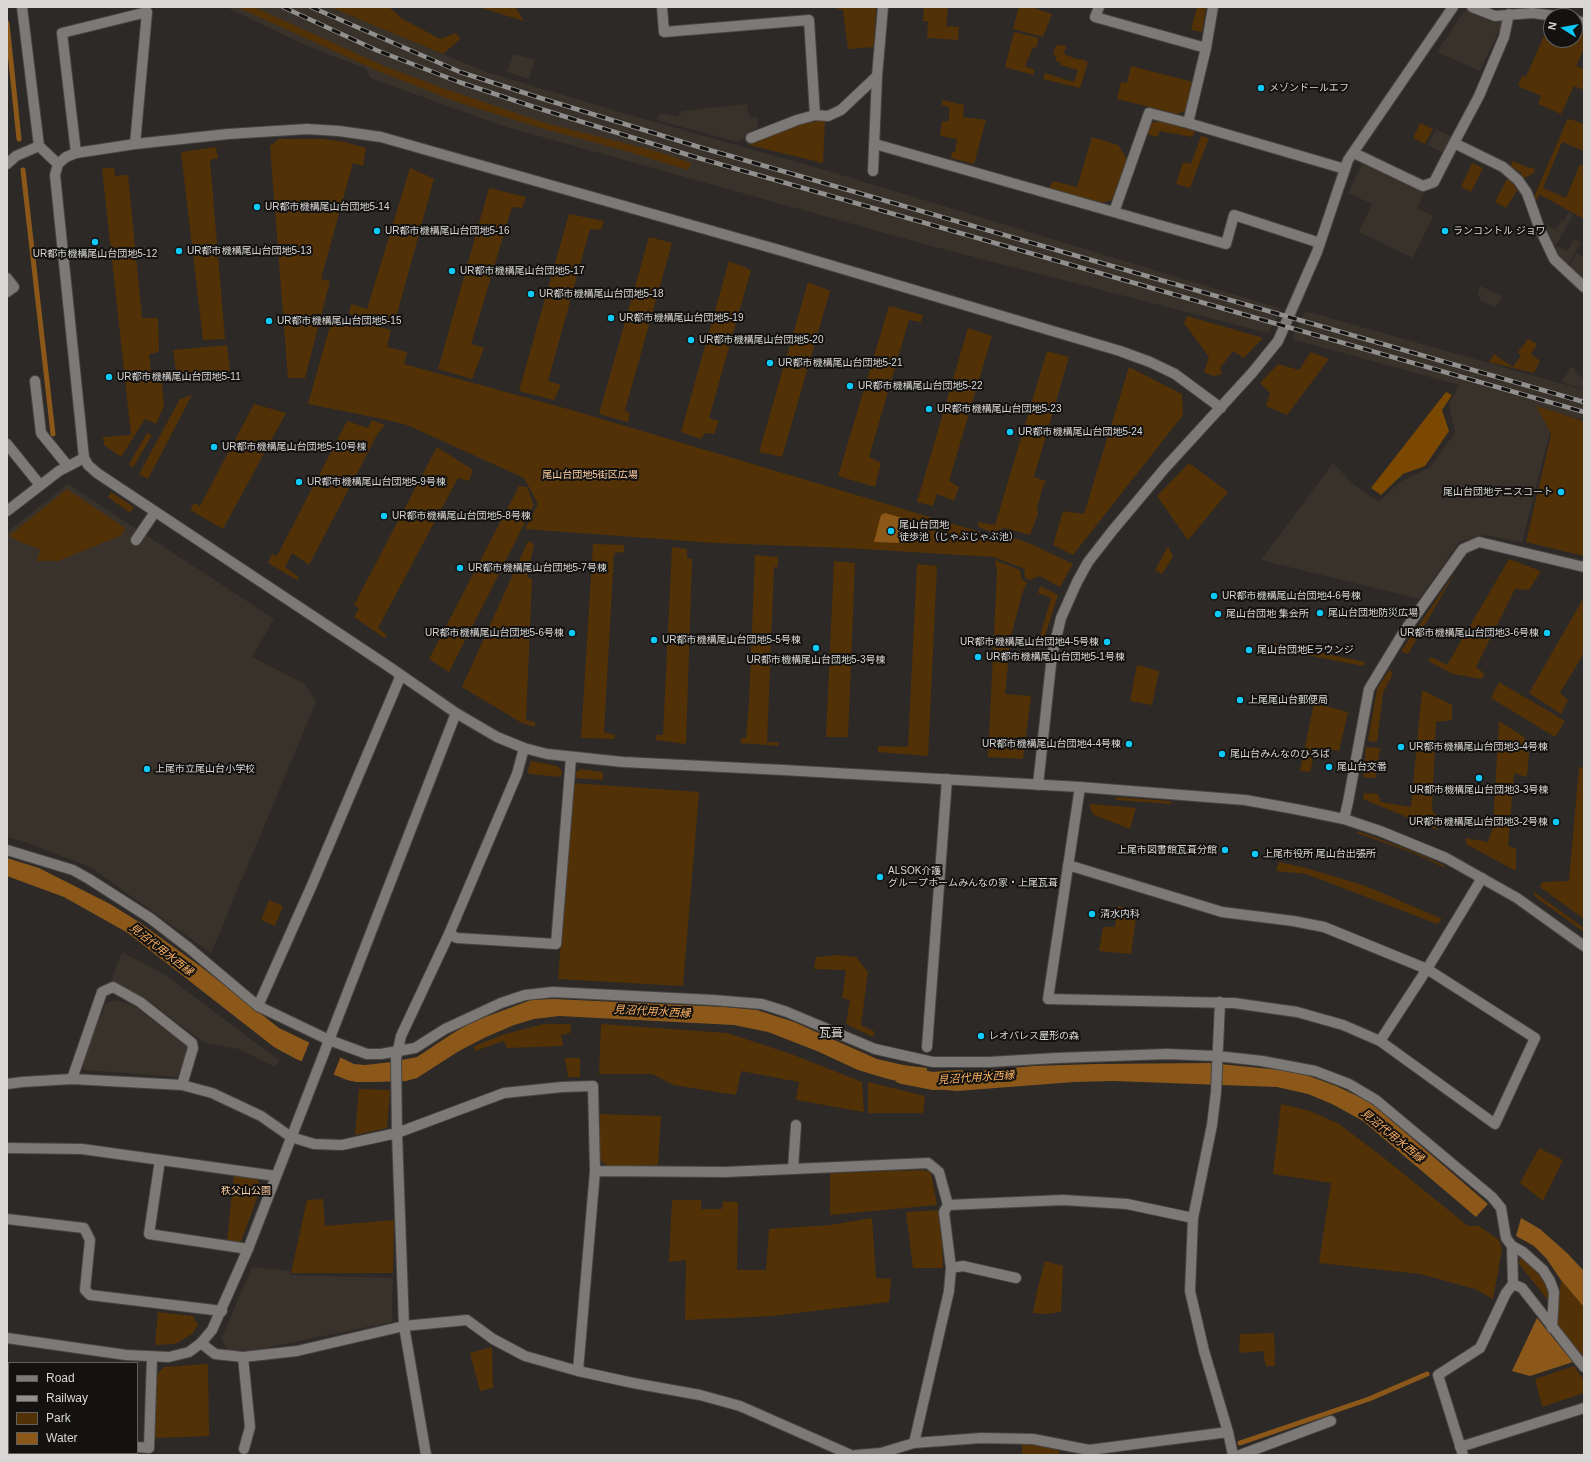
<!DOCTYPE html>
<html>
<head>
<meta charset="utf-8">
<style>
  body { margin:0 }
  #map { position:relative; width:1591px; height:1462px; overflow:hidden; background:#2c2927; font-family:Arial,sans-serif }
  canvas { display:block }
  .frame { position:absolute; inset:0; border:8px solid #d8d7d5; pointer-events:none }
  .legend { position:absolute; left:8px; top:1362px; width:130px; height:92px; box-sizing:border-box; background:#131211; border:1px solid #62615f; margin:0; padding:5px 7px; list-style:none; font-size:12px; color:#d8d7d5 }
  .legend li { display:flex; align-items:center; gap:8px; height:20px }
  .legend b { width:20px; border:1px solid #62615f }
  .north { position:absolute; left:1543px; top:8px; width:40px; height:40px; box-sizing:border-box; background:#131211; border:1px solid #62615f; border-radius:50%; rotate:281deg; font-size:11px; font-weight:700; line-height:16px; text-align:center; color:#d8d7d5 }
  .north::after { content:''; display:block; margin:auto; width:14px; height:18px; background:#0dcafa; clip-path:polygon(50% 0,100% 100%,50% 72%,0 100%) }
</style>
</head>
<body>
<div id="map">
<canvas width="1591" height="1462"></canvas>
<div class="frame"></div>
<ul class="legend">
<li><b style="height:5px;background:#7c7976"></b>Road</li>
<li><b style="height:5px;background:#92908e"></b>Railway</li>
<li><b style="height:11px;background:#533107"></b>Park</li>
<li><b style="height:11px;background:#8c581a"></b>Water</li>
</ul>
<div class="north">N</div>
</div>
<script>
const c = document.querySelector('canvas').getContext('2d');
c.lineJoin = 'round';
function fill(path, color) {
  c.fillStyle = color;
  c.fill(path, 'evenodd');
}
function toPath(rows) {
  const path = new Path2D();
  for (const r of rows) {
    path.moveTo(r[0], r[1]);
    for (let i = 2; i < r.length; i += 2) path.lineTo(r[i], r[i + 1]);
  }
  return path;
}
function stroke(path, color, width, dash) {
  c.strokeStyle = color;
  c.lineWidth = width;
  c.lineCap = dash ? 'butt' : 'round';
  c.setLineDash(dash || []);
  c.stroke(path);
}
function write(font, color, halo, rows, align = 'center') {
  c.font = font + ' Arial,"Noto Sans JP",sans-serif';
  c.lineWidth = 4;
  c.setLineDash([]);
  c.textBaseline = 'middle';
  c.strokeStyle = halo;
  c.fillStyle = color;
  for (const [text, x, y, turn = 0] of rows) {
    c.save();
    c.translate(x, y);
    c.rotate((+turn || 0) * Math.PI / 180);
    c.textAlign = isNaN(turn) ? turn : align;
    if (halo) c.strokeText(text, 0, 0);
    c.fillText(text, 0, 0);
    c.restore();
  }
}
fill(toPath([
  [226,7,330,7,483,71,623,113,825,170,1282,309,1268,333,931,246,503,126,370,78,366,69,305,45],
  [1465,10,1494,22,1503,23,1480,71,1437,52],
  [513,54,535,60,529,79,507,72],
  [747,104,749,117,757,117,758,128,737,142,657,120,660,113,678,117,682,111],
  [1436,129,1452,137,1443,153,1428,145],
  [1362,164,1424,193,1417,208,1433,216,1413,258,1359,232,1372,204,1348,193],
  [1569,212,1573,215,1555,247,1546,227,1547,225,1556,230,1562,219,1564,221],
  [1574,239,1581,242,1568,266,1560,258,1556,248,1557,246,1567,251],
  [1577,253,1584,257,1584,274,1582,278,1569,266],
  [1480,286,1503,296,1495,307,1479,300,1481,297,1477,295],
  [1305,311,1584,390,1584,420,1537,407,1550,431,1522,543,1486,535,1460,541,1419,599,1261,560,1333,463,1353,484,1379,502,1400,482,1429,468,1455,433,1449,404,1459,385,1292,339],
  [1571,367,1576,370,1575,373,1584,379,1584,389,1562,382],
  [68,484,274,619,252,657,305,684,316,702,211,953,90,867,28,843,7,837,7,532],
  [122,952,164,974,280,1061,275,1067,239,1049,205,1043,144,998,111,981],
  [118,1000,136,1007,189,1048,177,1077,84,1070,82,1062,106,1003],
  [252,1267,290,1271,290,1275,393,1278,392,1322,256,1350,228,1350,221,1339]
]), '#39322b');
fill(toPath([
  [237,7,254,7,384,66,437,86,545,123,656,151,691,163,688,170,626,151,544,129,454,101,378,71],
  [330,7,389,7,401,18,440,39,456,33,460,39,443,54],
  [478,7,515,7,524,21],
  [837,7,876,7,874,47,848,49,843,10,837,9],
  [924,7,948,7,946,26,959,27,958,40,927,38,928,21,923,21],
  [1019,7,1031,7,1052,14,1043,37,1013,29],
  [1197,7,1206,7,1202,32,1191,30],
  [1575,31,1584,32,1584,48,1576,66,1584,69,1584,90,1574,86,1561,114,1538,104,1541,96,1518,86,1522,76,1526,77,1544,36,1551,38,1551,40,1575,40],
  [1014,32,1039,38,1036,48,1033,47,1025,66,1035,70,1033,75,1005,67],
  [1056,45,1066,46,1064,54,1076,59,1085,60,1085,61,1088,62,1080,88,1043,79,1045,73,1074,82,1078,70,1060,65,1061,63,1055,60,1057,56,1053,55],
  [1131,66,1193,82,1186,110,1178,114,1117,99,1121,82,1127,83],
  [942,100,964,105,963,117,986,120,974,164,951,158,952,152,955,152,957,139,940,136,942,122,949,121,949,107,942,105],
  [1570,119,1584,124,1584,151,1562,142,1543,188,1566,198,1580,164,1584,166,1584,219,1539,194,1536,201,1534,197,1567,120],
  [818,121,825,121,823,163,749,145,775,133,797,125],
  [1159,121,1195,131,1192,137,1160,131,1157,137,1147,134,1151,123],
  [1420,123,1433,129,1425,144,1413,138],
  [1201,136,1209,138,1190,188,1176,184,1183,162,1191,164],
  [1092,137,1118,145,1127,159,1112,200,1101,203,1049,189,1053,181,1077,187],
  [279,139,322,139,345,142,366,148,363,166,353,163,321,279,330,281,305,378,288,378,270,146],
  [216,147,218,158,210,160,225,339,203,340,181,152],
  [1513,161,1529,168,1530,167,1535,169,1533,174,1524,178,1520,172,1510,166],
  [1472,163,1483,168,1471,192,1461,187],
  [102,168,114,168,115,176,128,175,142,318,158,318,159,352,149,354,152,381,162,383,164,406,156,424,145,419,121,457,104,445,103,437,131,435],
  [410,168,434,179,394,325,349,314,351,304,367,309],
  [1507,179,1513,182,1517,191,1506,208,1495,202],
  [489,188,526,197,522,208,512,207,471,344,484,348,472,379,438,369],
  [569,214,604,221,601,230,590,229,548,381,561,385,554,400,519,391],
  [649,237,672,243,625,410,630,414,628,422,599,414],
  [729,261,751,270,709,418,719,421,714,434,705,433,701,439,681,432],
  [808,282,830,291,782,457,759,452],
  [889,306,923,315,921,322,909,320,869,457,881,463,875,487,838,476],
  [333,315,391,330,387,347,407,352,404,364,575,411,977,531,993,539,1005,535,1031,544,1073,564,1060,587,1040,576,1030,580,1026,579,1024,575,1025,569,994,557,846,548,715,543,525,529,538,504,524,478,407,425,378,418,308,404],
  [1187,316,1263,338,1244,358,1233,351,1220,368,1222,374,1213,376,1204,372,1209,357,1184,323],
  [968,328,992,336,949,481,959,487,954,501,937,494,933,506,917,502],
  [1528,339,1537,344,1531,354,1540,361,1534,373,1489,362,1494,354,1513,367,1521,355,1518,352],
  [227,345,230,371,177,377,173,350],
  [1047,351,1069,357,1034,477,1046,481,1042,489,1037,509,1038,514,1030,535,1004,528,994,533,978,527,978,522,995,525],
  [1311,352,1329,359,1287,415,1266,406,1270,393,1260,383,1278,364,1299,370],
  [1129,367,1182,394,1183,415,1073,555,1053,545,1063,511,1084,514],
  [192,395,148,479,139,474,180,399],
  [254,404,286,413,223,529,190,510,194,503,200,506],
  [1536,406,1584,421,1584,556,1526,542,1551,435,1550,431],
  [372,420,385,425,377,435,309,565,292,553,285,567,299,577,297,580,268,563,272,554,277,556,347,421,368,428],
  [147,433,152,435,133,468,129,464],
  [437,447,473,470,469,481,458,478,378,628,387,635,384,638,354,617,359,608,354,605],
  [1189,463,1228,492,1188,540,1157,496],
  [519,486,527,487,534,505,449,672,429,659],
  [67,489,125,528,122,535,58,561,37,561,40,549,20,542,9,536],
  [111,492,134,507,130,513,108,497],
  [528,541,534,544,527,577,532,579,526,720,535,722,535,727,522,723,462,687],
  [593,544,624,545,624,552,614,553,604,732,615,735,615,739,581,738],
  [1168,546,1173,557,1162,574,1155,570],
  [672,547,687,549,687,558,692,559,686,744,656,740,656,735,663,735],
  [755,555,778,557,778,567,774,567,767,742,779,742,778,746,741,743,741,738,746,738,749,702],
  [1509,559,1541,571,1529,590,1515,589,1476,667,1485,674,1481,679,1453,674,1428,661,1431,657,1447,665],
  [995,560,1020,570,1021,578,1027,583,1023,591,1011,636,1005,694,1031,696,1023,759,988,757,997,572],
  [834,561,855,563,848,737,826,737],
  [917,564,937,566,928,756,878,752,878,746,908,747],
  [1456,571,1408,654,1401,651],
  [1040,586,1058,595,1043,642,1039,640,1051,598,1038,593],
  [1584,597,1584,653,1560,693,1568,700,1561,714,1529,693],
  [1273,643,1366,662,1363,666,1271,648],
  [1137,665,1159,671,1152,705,1130,701],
  [1389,670,1393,673,1383,693,1377,742,1368,741,1377,689],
  [1499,682,1565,721,1555,737,1491,698],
  [1422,690,1452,705,1452,720,1436,722,1432,810,1436,815,1438,830,1363,799,1364,793,1378,794,1381,802,1411,807],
  [1314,703,1348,712,1339,751,1316,748,1310,772,1300,771],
  [1499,721,1524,737,1529,753,1527,777,1514,773,1508,846,1516,849,1516,871,1466,844,1466,838,1488,842,1493,827],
  [1366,747,1380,748,1376,778,1363,777],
  [531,761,557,766,562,771,561,777,530,774,527,772],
  [1579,767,1584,768,1584,919,1540,887,1542,882,1569,881],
  [580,769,603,772,603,780,575,778,575,773],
  [573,783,699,792,683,986,558,979],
  [1116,797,1170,801,1172,804,1116,800],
  [1090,804,1136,808,1130,829,1094,815,1090,808],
  [1358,831,1417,853,1445,866,1445,868,1416,854,1357,833],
  [1279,862,1306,868,1366,886,1442,919,1437,924,1306,874,1276,871],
  [1534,892,1584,928,1584,932,1534,896],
  [269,900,283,906,275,926,261,920],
  [1118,906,1137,910,1131,954,1099,951,1103,927,1115,927],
  [839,955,856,957,868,972,861,1025,875,1032,873,1037,846,1024,850,1000,842,998,846,970,814,969,816,957],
  [544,1024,571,1024,570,1033,561,1035,563,1046,507,1048,504,1041,475,1051,474,1046,505,1034],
  [601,1024,727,1033,791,1054,862,1082,864,1112,796,1100,799,1082,741,1071,736,1095,674,1085,652,1074,599,1074],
  [565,1058,580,1058,580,1077,568,1077],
  [868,1082,925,1096,923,1113,868,1113],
  [359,1089,390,1090,387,1128,355,1135],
  [1281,1104,1310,1111,1339,1124,1384,1158,1468,1226,1479,1226,1499,1240,1502,1249,1493,1299,1475,1289,1420,1274,1319,1263,1331,1183,1273,1174],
  [600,1114,661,1116,658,1165,609,1167,600,1160],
  [1539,1148,1563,1160,1543,1201,1520,1183],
  [924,1170,931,1173,937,1205,830,1215,830,1173],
  [234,1174,257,1178,261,1187,240,1244,227,1242],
  [323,1199,325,1226,394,1220,393,1273,291,1273,307,1200],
  [672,1200,701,1200,701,1209,722,1209,723,1201,738,1202,737,1270,766,1270,769,1229,830,1225,872,1218,876,1278,891,1279,889,1302,772,1316,685,1320,686,1260,669,1262],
  [941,1210,943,1268,913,1268,906,1212],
  [1520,1258,1536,1271,1552,1292,1548,1300,1519,1264],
  [1045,1261,1063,1266,1061,1312,1046,1314,1033,1313,1037,1291],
  [1561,1280,1584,1307,1584,1367,1556,1333],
  [158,1312,193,1316,198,1325,192,1334,175,1344,155,1345],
  [1274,1333,1275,1366,1266,1366,1263,1351,1239,1353,1240,1334],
  [492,1347,493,1388,480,1391,470,1353],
  [208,1364,209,1436,155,1438,155,1377,164,1367],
  [1574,1366,1584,1380,1584,1393,1542,1407,1535,1379],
  [1022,1443,1059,1450,1059,1455,1022,1455]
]), '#533107');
fill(toPath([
  [1446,392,1452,395,1442,410,1449,431,1425,466,1403,474,1381,495,1371,488]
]), '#7a4800');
fill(toPath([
  [885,513,909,520,903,543,874,542,881,515],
  [7,858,39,868,110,904,139,922,200,966,279,1028,354,1064,365,1065,392,1062,417,1057,450,1035,472,1022,531,1000,554,999,724,1007,757,1010,794,1022,877,1059,903,1065,927,1068,925,1087,888,1079,858,1070,817,1051,768,1032,734,1025,559,1016,534,1019,514,1025,486,1037,459,1051,417,1078,406,1081,373,1082,356,1082,347,1080,296,1059,274,1047,128,933,64,897,7,876],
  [1209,1063,1291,1071,1309,1076,1336,1086,1370,1102,1488,1204,1476,1217,1363,1121,1332,1104,1308,1094,1277,1087,1113,1081,1074,1082,957,1091,934,1089,936,1073,959,1073,1033,1066,1095,1064],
  [1521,1218,1540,1229,1567,1253,1584,1271,1584,1307,1561,1280,1546,1258,1534,1246,1516,1236],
  [1537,1318,1573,1362,1530,1376,1512,1371]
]), '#8c581a');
fill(toPath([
  [310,1041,341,1056,333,1076,301,1063]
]), '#2c2927');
stroke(toPath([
  [7,23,19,139],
  [23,170,53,434],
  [1240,1443,1369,1399,1427,1374]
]), '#8c581a', 5);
stroke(toPath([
  [902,1075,933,1081,959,1079]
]), '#8c581a', 18);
const minor = toPath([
  [22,7,39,146],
  [662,7,664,32,809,20,815,115],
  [1099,7,1095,17,1206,48],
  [1472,7,1495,16,1532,13,1556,16],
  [1575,20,1584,23],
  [1188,123,1206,48,1213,7],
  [751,138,797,120,815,115,828,116,841,110,877,76],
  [1454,143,1479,96,1504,37,1509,14],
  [875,144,1226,244,1234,215,1320,243],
  [76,153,62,33,147,12,135,144],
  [1354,153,1423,186,1434,182,1454,143,1503,167,1518,180,1527,193,1539,227,1554,259,1584,287],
  [7,164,16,156,39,146,58,164],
  [873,171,877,76,883,7],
  [1114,212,1149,113,1188,123,1345,169],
  [7,278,14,287,7,292],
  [35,381,41,433,67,465],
  [7,444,40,485],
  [7,511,59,471,84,458],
  [136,540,155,512],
  [1344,819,1348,802,1369,689,1403,633,1463,549,1479,542,1584,567],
  [7,850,73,870,89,879,150,918,189,948,258,1006,329,1040,367,1054,381,1054,415,1048,445,1029,501,1003,525,995,553,992,713,1000,762,1004,787,1012,875,1049,933,1062,989,1062,1056,1058,1167,1054,1217,1056,1262,1061,1315,1071,1349,1084,1376,1100,1492,1197,1501,1208,1506,1238,1512,1246,1523,1252,1543,1270,1550,1281,1554,1292,1552,1328],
  [1068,865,1222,912,1293,921,1324,927,1427,969,1535,1038,1495,1124,1380,1041,1343,1025,1297,1012,1234,1003,1048,999,1080,787],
  [449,934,457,938,556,944,571,758],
  [1220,1002,1216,1092,1212,1125,1193,1218,1190,1291,1204,1351,1228,1432,1233,1455],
  [258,1006,312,885,401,675],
  [1380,1041,1427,969,1482,878],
  [927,1047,947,779],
  [72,1079,102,992,113,987,140,1002,192,1043,193,1048,182,1085],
  [7,1084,22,1082,72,1079,182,1085,212,1093,261,1116,291,1137,314,1144,342,1145,397,1133,504,1093,562,1087,593,1086,595,1171,725,1172,928,1163,939,1172,948,1205,1063,1200,1127,1204,1193,1218],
  [7,1148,82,1149,276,1176],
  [160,1160,149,1234,248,1249],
  [793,1169,796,1125],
  [7,1219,84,1228,90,1240,85,1290,90,1295,222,1311],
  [1512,1246,1513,1284],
  [951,1268,963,1266,1016,1278],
  [201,1343,215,1354,243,1357,297,1351,404,1326,467,1320,493,1339,525,1356,578,1371,633,1383,700,1395,740,1406,851,1455],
  [243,1357,250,1427,244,1449],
  [578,1371,595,1171],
  [7,1442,9,1442],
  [914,1443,949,1291,951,1268,944,1212,948,1205],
  [137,1447,149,1448,152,1357],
  [1460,1447,1584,1408],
  [426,1455,404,1326,397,1133,396,1059,401,1036,449,934,517,774,524,748],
  [856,1455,881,1453,914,1443,981,1438,1033,1439,1089,1450,1228,1432],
  [1240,1455,1331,1421],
  [1463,1455,1438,1375,1480,1348,1506,1293,1513,1284,1522,1288,1584,1367]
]);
const tertiary = toPath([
  [1221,408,1175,374,1150,362,1120,351,779,250,381,137,339,131,307,129,228,134,135,144,76,153,66,157,58,164,55,175,84,458,88,465,97,473,385,664,456,713,497,737,524,748,547,754,623,762,783,770,1080,787,1245,800,1295,809,1344,819,1380,831,1446,858,1517,898,1584,946],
  [1038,785,1052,655,1061,618,1077,582,1088,562,1113,530,1165,468,1252,373,1278,341,1317,252,1348,160,1453,7],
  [7,1338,126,1355,169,1357,189,1352,201,1343,212,1330,248,1249,456,713]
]);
stroke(minor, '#474543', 12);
stroke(tertiary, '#474543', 12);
stroke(minor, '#7c7976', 10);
stroke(tertiary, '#7c7976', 10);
const rail = toPath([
  [283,7,376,50,459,82,531,106,695,157,1584,412],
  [311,7,460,72,534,96,699,147,1584,402]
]);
stroke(rail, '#92908e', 4.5);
stroke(rail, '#131211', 3, [9]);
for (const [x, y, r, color] of [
  [1261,88,4,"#0dcafa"],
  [257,207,4,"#0dcafa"],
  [377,231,4,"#0dcafa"],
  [1445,231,4,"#0dcafa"],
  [95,242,4,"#0dcafa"],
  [179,251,4,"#0dcafa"],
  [452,271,4,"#0dcafa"],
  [531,294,4,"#0dcafa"],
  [611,318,4,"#0dcafa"],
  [269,321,4,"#0dcafa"],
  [691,340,4,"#0dcafa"],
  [770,363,4,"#0dcafa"],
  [109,377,4,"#0dcafa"],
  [850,386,4,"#0dcafa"],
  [929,409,4,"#0dcafa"],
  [1010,432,4,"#0dcafa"],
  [214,447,4,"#0dcafa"],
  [299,482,4,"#0dcafa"],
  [1561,492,4,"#0dcafa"],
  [384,516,4,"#0dcafa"],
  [891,531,4,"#0dcafa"],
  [460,568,4,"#0dcafa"],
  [1214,596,4,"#0dcafa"],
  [1320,613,4,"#0dcafa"],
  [1218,614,4,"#0dcafa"],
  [572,633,4,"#0dcafa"],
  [1547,633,4,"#0dcafa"],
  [654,640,4,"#0dcafa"],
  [1107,642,4,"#0dcafa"],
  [816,648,4,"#0dcafa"],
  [1249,650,4,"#0dcafa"],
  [978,657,4,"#0dcafa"],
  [1240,700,4,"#0dcafa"],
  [1129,744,4,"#0dcafa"],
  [1401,747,4,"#0dcafa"],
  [1222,754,4,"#0dcafa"],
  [1329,767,4,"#0dcafa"],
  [147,769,4,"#0dcafa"],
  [1479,778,4,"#0dcafa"],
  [1556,822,4,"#0dcafa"],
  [1225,850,4,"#0dcafa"],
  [1255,854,4,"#0dcafa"],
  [880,877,4,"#0dcafa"],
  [1092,914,4,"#0dcafa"],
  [981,1036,4,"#0dcafa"]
]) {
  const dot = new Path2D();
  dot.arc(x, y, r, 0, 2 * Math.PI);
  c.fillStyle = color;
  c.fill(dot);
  stroke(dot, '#131211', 1.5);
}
write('10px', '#d8d7d5', '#131211', [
  ["メゾンドールエフ",1269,88],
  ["UR都市機構尾山台団地5-14",265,207],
  ["UR都市機構尾山台団地5-16",385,231],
  ["ランコントル ジョワ",1453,231],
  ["UR都市機構尾山台団地5-13",187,251],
  ["UR都市機構尾山台団地5-12",95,254,"center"],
  ["UR都市機構尾山台団地5-17",460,271],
  ["UR都市機構尾山台団地5-18",539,294],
  ["UR都市機構尾山台団地5-19",619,318],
  ["UR都市機構尾山台団地5-15",277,321],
  ["UR都市機構尾山台団地5-20",699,340],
  ["UR都市機構尾山台団地5-21",778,363],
  ["UR都市機構尾山台団地5-11",117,377],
  ["UR都市機構尾山台団地5-22",858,386],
  ["UR都市機構尾山台団地5-23",937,409],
  ["UR都市機構尾山台団地5-24",1018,432],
  ["UR都市機構尾山台団地5-10号棟",222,447],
  ["UR都市機構尾山台団地5-9号棟",307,482],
  ["尾山台団地テニスコート",1553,492,"right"],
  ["UR都市機構尾山台団地5-8号棟",392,516],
  ["尾山台団地",899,525],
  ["徒歩池（じゃぶじゃぶ池）",899,537],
  ["UR都市機構尾山台団地5-7号棟",468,568],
  ["UR都市機構尾山台団地4-6号棟",1222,596],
  ["尾山台団地防災広場",1328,613],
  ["尾山台団地 集会所",1226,614],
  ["UR都市機構尾山台団地5-6号棟",564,633,"right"],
  ["UR都市機構尾山台団地3-6号棟",1539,633,"right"],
  ["UR都市機構尾山台団地5-5号棟",662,640],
  ["UR都市機構尾山台団地4-5号棟",1099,642,"right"],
  ["尾山台団地Eラウンジ",1257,650],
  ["UR都市機構尾山台団地5-1号棟",986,657],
  ["UR都市機構尾山台団地5-3号棟",816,660,"center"],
  ["上尾尾山台郵便局",1248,700],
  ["UR都市機構尾山台団地4-4号棟",1121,744,"right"],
  ["UR都市機構尾山台団地3-4号棟",1409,747],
  ["尾山台みんなのひろば",1230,754],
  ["尾山台交番",1337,767],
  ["上尾市立尾山台小学校",155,769],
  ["UR都市機構尾山台団地3-3号棟",1479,790,"center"],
  ["UR都市機構尾山台団地3-2号棟",1548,822,"right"],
  ["上尾市図書館瓦葺分館",1217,850,"right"],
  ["上尾市役所 尾山台出張所",1263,854],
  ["ALSOK介護",888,871],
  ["グループホームみんなの家・上尾瓦葺",888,883],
  ["清水内科",1100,914],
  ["レオパレス屋形の森",989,1036]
], 'left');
write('10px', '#fdcfa2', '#131211', [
  ["尾山台団地5街区広場",590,475],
  ["秩父山公園",246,1191]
]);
write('italic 11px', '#fbb060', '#131211', [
  ["見沼代用水西縁",161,950,38],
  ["見沼代用水西縁",652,1012,3],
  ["見沼代用水西縁",976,1078,-4],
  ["見沼代用水西縁",1392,1136,39]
]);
write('12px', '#e0ddd9', '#131211', [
  ["瓦葺",831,1034]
]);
</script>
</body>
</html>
